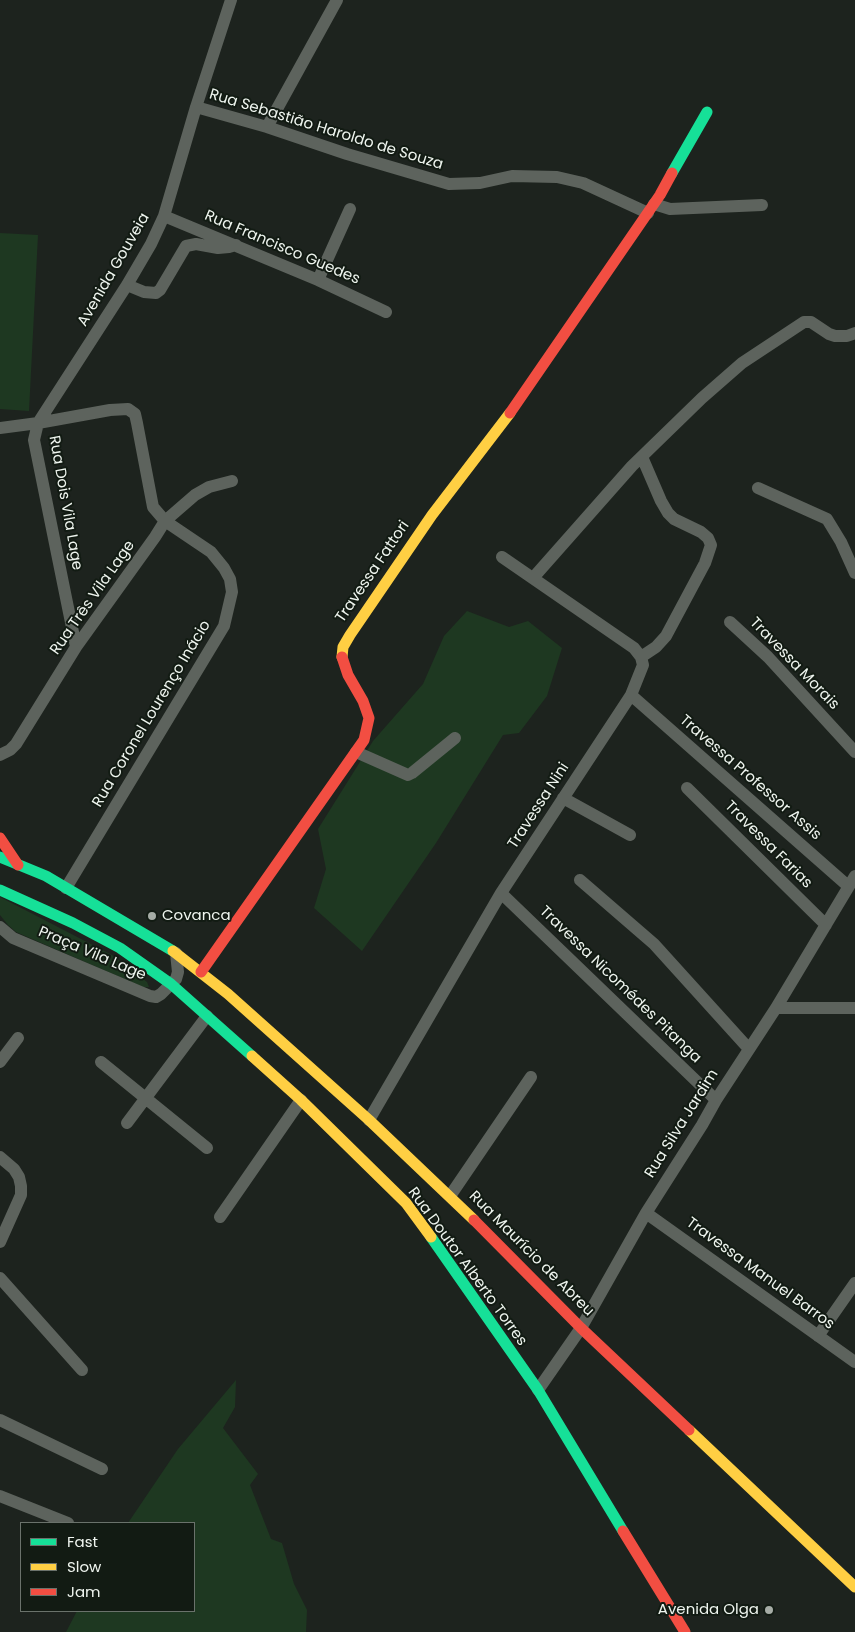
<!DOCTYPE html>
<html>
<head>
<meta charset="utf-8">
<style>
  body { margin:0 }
  #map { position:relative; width:855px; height:1632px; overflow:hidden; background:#1d231e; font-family:Poppins,sans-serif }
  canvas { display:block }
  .legend { position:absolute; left:20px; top:1522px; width:175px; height:90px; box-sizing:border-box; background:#121b13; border:1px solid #6a726b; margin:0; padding:6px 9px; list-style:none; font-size:15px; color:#eff5ef }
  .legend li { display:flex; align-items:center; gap:10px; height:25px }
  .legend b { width:25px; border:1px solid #6a726b }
</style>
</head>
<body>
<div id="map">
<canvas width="855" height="1632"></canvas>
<ul class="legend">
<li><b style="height:6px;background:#16e098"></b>Fast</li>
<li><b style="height:6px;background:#ffcf43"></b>Slow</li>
<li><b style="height:6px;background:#f24e42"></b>Jam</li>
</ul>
</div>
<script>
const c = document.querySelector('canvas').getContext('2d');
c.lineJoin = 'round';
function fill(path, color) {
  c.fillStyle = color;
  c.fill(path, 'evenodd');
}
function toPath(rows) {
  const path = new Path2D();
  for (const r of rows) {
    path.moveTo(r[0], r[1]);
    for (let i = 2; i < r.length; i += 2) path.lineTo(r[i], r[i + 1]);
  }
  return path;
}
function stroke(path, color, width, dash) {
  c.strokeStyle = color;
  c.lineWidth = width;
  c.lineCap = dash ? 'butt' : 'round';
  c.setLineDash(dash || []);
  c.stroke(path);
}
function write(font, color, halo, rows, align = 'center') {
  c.font = font + ' Poppins,sans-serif';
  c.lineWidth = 4;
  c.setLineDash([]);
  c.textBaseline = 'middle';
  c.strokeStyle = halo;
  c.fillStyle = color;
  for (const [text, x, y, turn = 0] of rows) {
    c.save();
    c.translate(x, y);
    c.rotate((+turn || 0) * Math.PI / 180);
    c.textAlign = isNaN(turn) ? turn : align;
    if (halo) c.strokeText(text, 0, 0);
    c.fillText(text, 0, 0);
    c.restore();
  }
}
fill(toPath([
  [0,233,38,235,29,411,0,409],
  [467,611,509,627,528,621,562,648,547,696,519,733,503,735,436,843,362,951,314,908,326,869,318,829,373,741,423,684,444,636],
  [0,897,112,955,147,982,149,987,143,987,16,932,8,925,0,915],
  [236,1380,235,1407,223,1428,258,1474,250,1485,271,1539,282,1543,294,1584,307,1610,306,1632,66,1632,77,1611,194,1611,194,1523,128,1523,178,1449]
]), '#1e3821');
stroke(toPath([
  [196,107,267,127,347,154,449,184,480,183,512,176,557,177,583,183,648,213],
  [267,127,337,0],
  [654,204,670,209,762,205],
  [164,216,318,280,386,312],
  [318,280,350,209],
  [127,285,144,292,156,293,160,290,186,246,196,244,218,248,229,247,236,245],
  [0,428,38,423,110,410,128,409,135,414,137,423,153,507,165,521,211,552,224,568,230,579,232,592,224,626,66,888],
  [758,488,827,519,841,542,855,573],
  [533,578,632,466,702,398,742,363,804,322,811,322,829,334,835,336,847,336,855,333],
  [730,622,768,657,855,752],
  [76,647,34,440,38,423,127,285,151,244,164,216,196,107,231,0],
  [641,657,656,647,666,636,705,563,711,545,708,538,701,532,674,519,668,513,661,501,642,457],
  [631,695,848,886],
  [356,752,408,775,412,773,455,738],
  [0,755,10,750,16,744,76,647,155,537,165,521,195,495,209,487,232,481],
  [687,788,826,925],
  [563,798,630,835],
  [580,880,654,944,749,1049],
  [501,893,716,1100],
  [0,927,13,938,150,996,156,997,161,994,176,979,178,972,176,953],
  [776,1008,855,1008],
  [0,1062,18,1038],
  [101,1062,207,1148],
  [369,1120,501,893,631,695,643,665,641,657,634,648,502,557],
  [127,1123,207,1016],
  [0,1157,14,1169,19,1177,21,1186,21,1195,0,1242],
  [450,1196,531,1077],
  [646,1213,855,1362],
  [220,1217,301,1100],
  [0,1278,82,1370],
  [818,1336,855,1283],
  [538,1390,581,1328,646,1213,702,1125,716,1100,776,1008,855,876],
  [0,1420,102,1469],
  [0,1496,68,1523]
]), '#5d635d', 12);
stroke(toPath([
  [672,173,707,112],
  [0,857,46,876,173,951],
  [0,890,73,923,120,948,171,984,252,1056],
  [431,1237,538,1390,623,1531]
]), '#16e098', 11);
stroke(toPath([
  [342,657,343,647,350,635,432,515,510,413],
  [173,951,228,994,369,1120,474,1220],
  [252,1056,301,1100,406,1203,431,1237],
  [689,1430,855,1587]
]), '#ffcf43', 11);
stroke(toPath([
  [510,413,660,195,672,173],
  [0,838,18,865],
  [201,972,364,740,369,718,363,701,348,675,342,657],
  [474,1220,581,1328,689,1430],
  [623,1531,685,1632]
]), '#f24e42', 11);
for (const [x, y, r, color] of [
  [152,916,5,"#a6aca6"],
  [769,1610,5,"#a6aca6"]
]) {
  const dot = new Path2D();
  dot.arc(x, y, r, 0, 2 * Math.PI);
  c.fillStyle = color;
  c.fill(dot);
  stroke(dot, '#121b13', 2);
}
write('15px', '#eff5ef', '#121b13', [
  ["Rua Sebastião Haroldo de Souza",326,130,17],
  ["Rua Francisco Guedes",282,248,23],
  ["Avenida Gouveia",114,270,-60],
  ["Rua Dois Vila Lage",65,503,80],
  ["Travessa Fattori",373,572,-56],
  ["Rua Três Vila Lage",93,598,-55],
  ["Travessa Morais",794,664,46],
  ["Rua Coronel Lourenço Inácio",152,714,-59],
  ["Travessa Professor Assis",750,778,41],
  ["Travessa Nini",539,806,-57],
  ["Travessa Farias",768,845,45],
  ["Praça Vila Lage",92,954,23],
  ["Travessa Nicomédes Pitanga",620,985,44],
  ["Rua Silva Jardim",682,1124,-58],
  ["Rua Maurício de Abreu",531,1254,45],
  ["Rua Doutor Alberto Torres",467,1267,54],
  ["Travessa Manuel Barros",760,1274,36]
]);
write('15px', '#eff5ef', '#121b13', [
  ["Covanca",162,916],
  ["Avenida Olga",759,1610,"right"]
], 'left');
</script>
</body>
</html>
